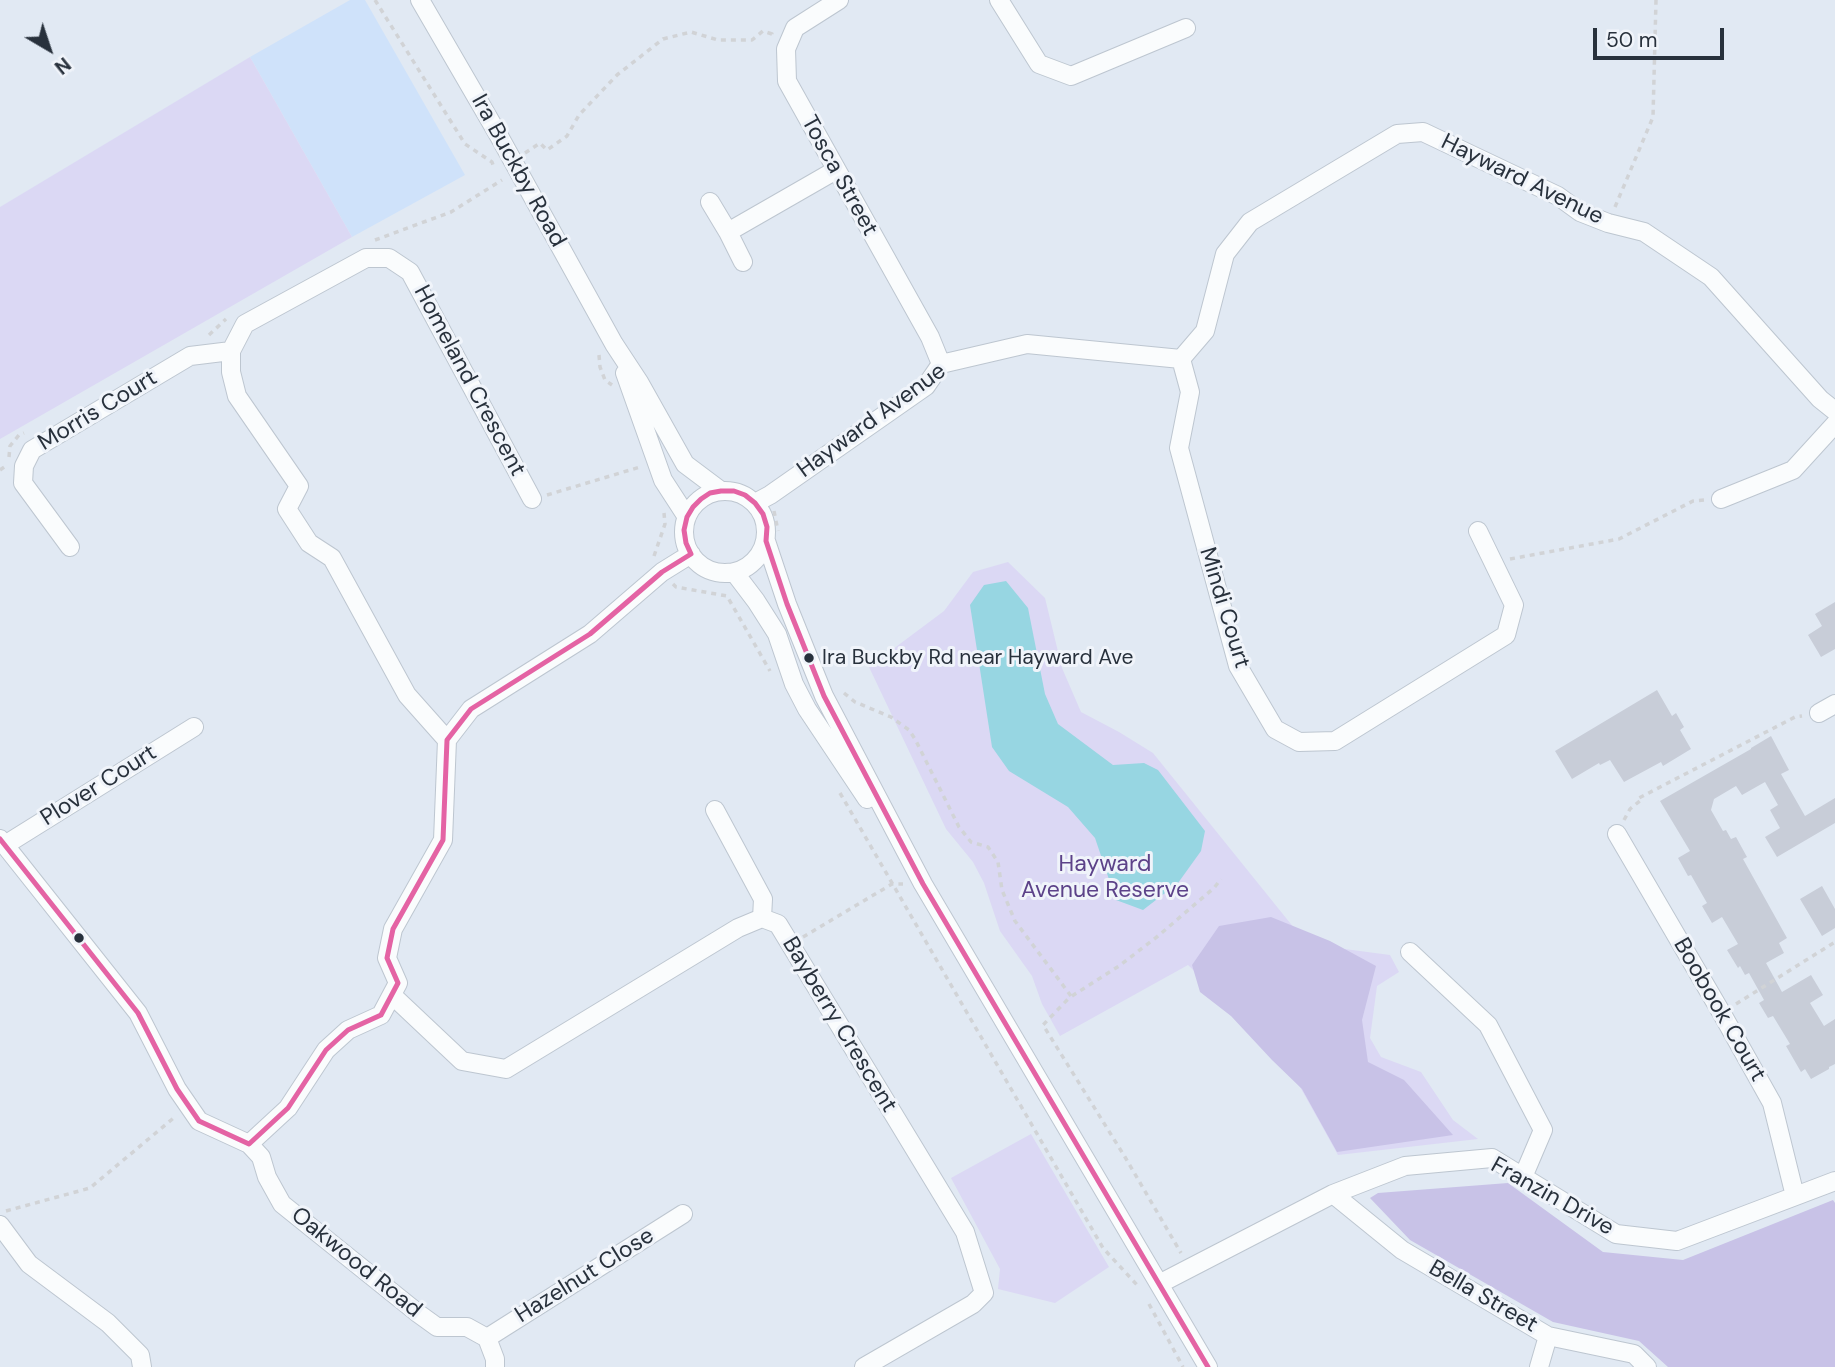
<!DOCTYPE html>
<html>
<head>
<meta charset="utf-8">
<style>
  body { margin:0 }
  #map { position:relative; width:1835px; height:1367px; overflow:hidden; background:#e1e9f3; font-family:"DM Sans",sans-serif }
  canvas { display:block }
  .north { position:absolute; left:14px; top:14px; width:70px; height:70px; -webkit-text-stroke:5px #f0f4fa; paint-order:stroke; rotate:141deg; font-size:19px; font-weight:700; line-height:28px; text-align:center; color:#28313c }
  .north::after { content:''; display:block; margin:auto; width:24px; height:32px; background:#28313c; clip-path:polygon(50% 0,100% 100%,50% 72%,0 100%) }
  .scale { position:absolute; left:1593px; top:28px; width:131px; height:32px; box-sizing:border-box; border:4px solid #28313c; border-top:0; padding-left:9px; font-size:21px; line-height:24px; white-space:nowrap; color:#28313c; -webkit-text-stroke:5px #f0f4fa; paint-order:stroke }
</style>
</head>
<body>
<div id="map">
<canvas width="1835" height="1367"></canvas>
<div class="north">N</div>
<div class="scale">50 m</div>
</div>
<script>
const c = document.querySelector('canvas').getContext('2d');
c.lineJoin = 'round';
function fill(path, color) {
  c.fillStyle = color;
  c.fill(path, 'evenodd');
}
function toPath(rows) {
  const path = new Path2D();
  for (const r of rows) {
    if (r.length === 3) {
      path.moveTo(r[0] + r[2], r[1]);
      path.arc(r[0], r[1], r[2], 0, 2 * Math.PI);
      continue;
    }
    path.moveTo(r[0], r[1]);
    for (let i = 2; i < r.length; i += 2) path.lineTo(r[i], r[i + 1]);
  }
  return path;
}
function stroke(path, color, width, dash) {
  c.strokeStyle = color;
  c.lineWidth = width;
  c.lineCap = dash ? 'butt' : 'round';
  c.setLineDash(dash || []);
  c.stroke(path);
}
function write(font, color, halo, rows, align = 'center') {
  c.font = font + ' "DM Sans",sans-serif';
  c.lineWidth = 6;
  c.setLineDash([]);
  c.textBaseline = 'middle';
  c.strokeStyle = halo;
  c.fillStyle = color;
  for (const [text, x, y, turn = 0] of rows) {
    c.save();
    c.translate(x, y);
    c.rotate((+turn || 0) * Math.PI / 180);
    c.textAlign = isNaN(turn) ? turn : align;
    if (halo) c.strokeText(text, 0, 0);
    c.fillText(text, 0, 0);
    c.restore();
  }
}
fill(toPath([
  [350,0,365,0,465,175,352,237,250,57]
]), '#cfe2fa');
fill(toPath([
  [250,57,352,237,0,439,0,442,0,207],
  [1008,562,1045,598,1062,668,1081,712,1119,732,1153,753,1307,944,1390,955,1399,972,1377,986,1370,1038,1381,1057,1421,1072,1453,1120,1478,1139,1338,1155,1284,1058,1188,965,1060,1036,1042,1004,1032,976,1000,931,984,883,973,862,946,829,869,667,944,611,973,572],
  [1031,1134,1109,1267,1055,1303,998,1289,1000,1269,951,1178]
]), '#dbd8f4');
fill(toPath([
  [1271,917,1330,941,1376,966,1362,1020,1368,1062,1404,1080,1453,1135,1337,1152,1302,1089,1272,1060,1231,1016,1200,992,1192,965,1219,926],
  [1508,1183,1603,1252,1683,1260,1833,1200,1835,1203,1835,1367,1668,1367,1639,1341,1553,1322,1410,1240,1370,1198,1378,1193]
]), '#c8c2e7');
fill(toPath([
  [1006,581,1028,608,1045,694,1058,724,1113,765,1144,763,1158,770,1205,831,1201,851,1178,883,1143,910,1116,900,1095,838,1068,807,1009,771,992,747,970,605,984,585]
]), '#97d6e2');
fill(toPath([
  [1835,602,1835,649,1821,657,1808,635,1822,626,1815,614],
  [1657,690,1672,716,1676,713,1684,727,1680,730,1691,749,1663,766,1661,762,1624,782,1610,760,1600,765,1599,763,1572,779,1555,751],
  [1771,736,1789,770,1781,774,1805,816,1835,798,1835,823,1777,857,1765,837,1780,828,1770,810,1778,805,1765,782,1742,795,1736,786,1714,799,1711,810,1723,831,1726,830,1731,839,1736,837,1747,857,1743,859,1787,938,1779,943,1784,953,1766,963,1782,992,1811,975,1823,995,1810,1003,1824,1026,1835,1019,1835,1064,1829,1067,1829,1069,1811,1079,1805,1069,1801,1072,1786,1046,1790,1044,1773,1016,1768,1018,1759,1003,1764,1000,1749,973,1745,975,1740,966,1738,968,1727,950,1738,944,1722,917,1712,923,1702,906,1707,903,1691,875,1688,876,1678,858,1690,851,1660,801,1751,749,1751,748],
  [1822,886,1835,909,1835,928,1822,936,1800,899]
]), '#c8cdd8');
const minor = toPath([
  [420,0,499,136,614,344,639,382,685,464,721,491],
  [839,0,795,28,786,49,787,81,930,337,941,364],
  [999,0,1039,64,1071,76,1186,28],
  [710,202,728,232],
  [743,262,728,232,836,170],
  [1181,359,1190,392,1179,448,1238,666,1275,729,1299,742,1335,741,1506,635,1514,605,1478,531],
  [625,373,663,480,687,517],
  [725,532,41],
  [1721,499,1793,470,1835,424],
  [755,503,770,495,926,386,941,364,1027,344,1181,359,1205,331,1225,254,1250,222,1397,134,1423,132,1558,196,1580,212,1608,223,1644,232,1711,277,1820,399,1835,411],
  [766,541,787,604,824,696,923,884,1208,1367],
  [70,547,23,483,24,466,32,450,190,356,231,351],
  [734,572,756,601,777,634,794,684,807,709,867,799],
  [1819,713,1835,704],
  [447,740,407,695,332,558,309,543,287,509,299,486,237,396,231,372,231,351,245,324,366,258,389,258,410,272,532,499],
  [715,810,763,899,762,918],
  [1617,834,1721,1012,1772,1103,1795,1196],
  [0,839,138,1013,177,1089,199,1121,249,1144,261,1157,267,1177,282,1204,419,1314,437,1327,467,1327,487,1338,495,1359,495,1367],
  [5,845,194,727],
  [1410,952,1488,1025,1543,1130,1523,1177],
  [392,995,462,1061,506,1069,738,928,762,918,778,924,965,1232,984,1293,973,1304,864,1367],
  [249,1144,288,1108,326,1050,348,1030,381,1015,398,983,387,958,393,929,443,840,447,740,471,709,590,634,662,572,691,554],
  [1333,1194,1402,1250,1548,1336,1634,1354,1647,1367],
  [0,1225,29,1264,108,1323,140,1355,142,1367],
  [1159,1284,1333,1194,1405,1166,1492,1158,1616,1234,1677,1241,1835,1181],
  [487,1338,683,1214],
  [1539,1367,1548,1336]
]);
stroke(minor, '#bdc6d0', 20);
stroke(toPath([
  [375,0,465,144,492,162,493,165],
  [525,153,540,143,547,150,567,136,579,115,617,75,663,39,691,32,718,40,752,40,763,31,772,34,772,37],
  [1615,207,1653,117,1656,0],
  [375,240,451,212,502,180],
  [209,335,226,319],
  [599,355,600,367,605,380,612,385],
  [9,457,10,446,19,435,24,433],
  [0,470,7,465],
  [547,495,640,467],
  [774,511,778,531],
  [654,556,665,524,664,513],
  [1510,559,1619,539,1693,501,1705,500],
  [673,584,676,587,727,596,770,671],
  [844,693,855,702,891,717,909,730,915,739,959,827,971,842,988,847,998,862,1002,890,1015,921,1071,996,1043,1025,1125,1157,1181,1253],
  [840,793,1103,1248,1138,1286],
  [1624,820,1630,809,1641,800,1639,798,1795,717,1802,716],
  [803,937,892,884,903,884],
  [1072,996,1119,966,1158,936,1214,888,1221,879],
  [1736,1004,1835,942],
  [6,1211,90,1188,176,1116],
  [1149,1304,1183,1367]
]), '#d1d3d6', 3.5, [5, 5]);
stroke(minor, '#fafcfd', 18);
stroke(toPath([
  [0,839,138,1013,177,1089,199,1121,249,1144,288,1108,326,1050,348,1030,381,1015,398,983,387,958,393,929,443,840,447,740,471,709,590,634,662,572,691,554,686,543,684,530,687,517,693,507,701,499,710,493,721,491,734,491,745,495,755,503,763,514,767,527,766,541,787,604,824,696,923,884,1208,1367]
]), '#e463a4', 5);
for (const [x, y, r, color] of [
  [809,658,6,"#28313c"],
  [79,938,6,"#28313c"]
]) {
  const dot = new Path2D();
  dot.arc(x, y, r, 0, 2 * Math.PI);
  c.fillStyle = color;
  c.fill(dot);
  stroke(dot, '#f0f4fa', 2.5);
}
write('21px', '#28313c', '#f0f4fa', [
  ["Ira Buckby Rd near Hayward Ave",822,658]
], 'left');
write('23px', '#28313c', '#f0f4fa', [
  ["Ira Buckby Road",518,171,61],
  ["Tosca Street",839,176,61],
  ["Hayward Avenue",1522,180,26],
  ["Homeland Crescent",469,381,62],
  ["Morris Court",98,411,-31],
  ["Hayward Avenue",872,421,-36],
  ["Mindi Court",1224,608,73],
  ["Plover Court",99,786,-32],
  ["Boobook Court",1719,1010,60],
  ["Bayberry Crescent",839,1025,59],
  ["Franzin Drive",1552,1197,29],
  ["Oakwood Road",356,1263,39],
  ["Hazelnut Close",585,1276,-32],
  ["Bella Street",1483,1297,30]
]);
write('23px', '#5c4289', '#f0f4fa', [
  ["Hayward",1105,865],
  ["Avenue Reserve",1105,891]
]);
</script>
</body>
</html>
